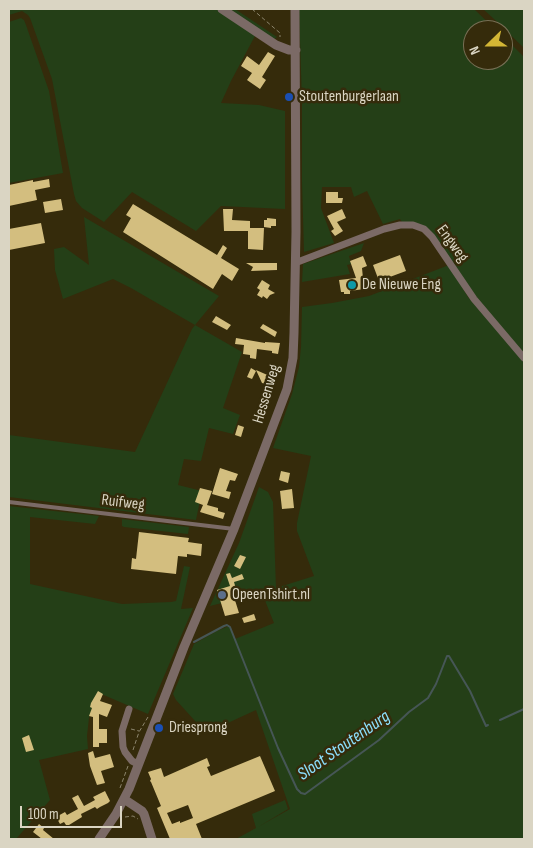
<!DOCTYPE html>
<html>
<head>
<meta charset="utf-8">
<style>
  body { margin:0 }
  #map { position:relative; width:533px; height:848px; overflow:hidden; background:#352b0b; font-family:"Sofia Sans Condensed",sans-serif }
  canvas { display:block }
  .frame { position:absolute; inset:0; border:10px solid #dad5c3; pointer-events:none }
  .north { position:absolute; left:463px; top:20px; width:50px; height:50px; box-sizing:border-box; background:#352b0b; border:1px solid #776f55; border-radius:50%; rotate:248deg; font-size:14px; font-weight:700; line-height:20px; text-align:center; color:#dad5c3 }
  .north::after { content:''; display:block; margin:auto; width:18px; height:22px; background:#d3b635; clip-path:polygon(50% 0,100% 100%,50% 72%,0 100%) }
  .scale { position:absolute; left:20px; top:806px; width:102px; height:22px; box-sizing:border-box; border:2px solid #dad5c3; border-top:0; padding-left:6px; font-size:15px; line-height:18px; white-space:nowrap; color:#dad5c3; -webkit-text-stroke:4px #352b0b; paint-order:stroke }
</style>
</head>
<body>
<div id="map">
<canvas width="533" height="848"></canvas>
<div class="frame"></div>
<div class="north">N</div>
<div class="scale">100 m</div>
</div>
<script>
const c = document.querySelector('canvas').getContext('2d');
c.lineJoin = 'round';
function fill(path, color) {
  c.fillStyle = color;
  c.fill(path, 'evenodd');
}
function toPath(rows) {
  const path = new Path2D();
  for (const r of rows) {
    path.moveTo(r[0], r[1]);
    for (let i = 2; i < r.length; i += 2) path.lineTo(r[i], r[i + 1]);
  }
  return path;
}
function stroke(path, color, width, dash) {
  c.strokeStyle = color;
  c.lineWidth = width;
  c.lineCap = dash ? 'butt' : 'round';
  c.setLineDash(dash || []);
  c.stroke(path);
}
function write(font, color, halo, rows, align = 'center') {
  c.font = font + ' "Sofia Sans Condensed",sans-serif';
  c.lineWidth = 5;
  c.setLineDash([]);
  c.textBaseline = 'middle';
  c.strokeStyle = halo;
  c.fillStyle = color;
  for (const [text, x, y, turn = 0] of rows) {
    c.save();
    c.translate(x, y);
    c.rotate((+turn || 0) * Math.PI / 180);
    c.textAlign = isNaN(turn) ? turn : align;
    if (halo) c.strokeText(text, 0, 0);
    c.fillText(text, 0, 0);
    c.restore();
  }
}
fill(toPath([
  [9,9,217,9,256,34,231,81,221,103,259,105,285,111,285,209,221,206,196,231,132,192,104,222,82,208,76,201,74,194,52,79,30,18,28,15,22,11,9,15],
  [226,9,235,9,277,37,273,40],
  [299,9,474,9,496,30,473,30,473,60,503,60,503,36,524,57,524,356,496,324,431,234,402,222,400,219,383,224,367,191,354,197,351,187,322,187,321,208,334,243,304,252,302,182,302,102],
  [483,9,524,9,524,48,494,19],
  [21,18,24,20,26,25,49,91,63,173,9,183,9,22],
  [84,217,219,296,195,325,242,352,223,408,240,415,233,434,209,428,201,461,184,459,178,485,202,491,196,520,9,497,9,435,135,452,192,329,195,325,131,288,113,279,63,299,55,270,54,249,64,247,89,265],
  [364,243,361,251,349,256,351,264,347,265,350,274,302,282,303,264],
  [449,265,468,297,524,361,524,839,236,839,256,828,252,814,285,800,288,809,258,827,290,809,256,710,206,733,176,700,173,694,194,644,217,631,229,626,235,639,274,623,262,593,210,606,239,543,259,487,268,492,273,502,276,588,314,576,297,531,297,523,311,456,273,448,292,394,299,367,301,347,302,307,332,303,369,296],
  [9,506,99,516,95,524,30,517,30,584,122,604,171,602,176,601,184,566,190,567,181,609,193,608,148,714,99,693,93,706,89,718,87,736,88,749,39,760,50,800,16,839,9,839],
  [122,519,189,527,188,534,124,527,122,526]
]), '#243f17');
stroke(toPath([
  [194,642,224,626,227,625,230,627,278,748,297,789,301,793,305,794,379,740,409,712,428,698,436,684,447,656,449,656,470,691,486,726,488,725],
  [500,720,524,709]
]), '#465656', 2);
fill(toPath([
  [268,52,275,56,262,77,266,80,260,89,247,80,252,73,241,66,247,56,259,65],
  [49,179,50,187,35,190,37,200,9,206,9,185,33,180,33,182],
  [326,192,338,192,338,198,343,198,342,203,326,203],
  [61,199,63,210,45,213,43,202],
  [133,204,217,255,223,245,227,248,221,258,239,269,232,281,222,274,213,289,123,232,131,218,126,215],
  [223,209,233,209,232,220,250,221,250,228,264,228,263,250,248,249,248,231,224,231],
  [342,209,346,218,337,222,343,231,335,236,331,231,334,229,327,216],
  [267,218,276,219,276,226,271,226,271,228,264,227,264,220,267,220],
  [41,223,45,243,9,250,9,229],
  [400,255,406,271,379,281,373,265],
  [363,256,367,266,362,268,364,289,350,291,350,294,344,294,344,292,341,292,339,280,356,278,350,261],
  [246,263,277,263,277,270,251,271,253,267],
  [262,280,270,285,268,289,275,293,270,295,267,299,263,296,262,298,257,295,260,290,257,288],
  [216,316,231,325,227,330,212,322],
  [263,324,277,332,275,337,260,328],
  [236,338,265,343,265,342,280,343,278,354,272,353,272,351,257,349,256,359,250,358,250,355,243,354,244,345,235,344],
  [251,368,256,371,252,379,247,377],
  [256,370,272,377,271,381,266,384,262,383],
  [238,425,244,427,241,437,235,435],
  [220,468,238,474,235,481,230,480,226,491,231,492,229,499,226,498,212,494],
  [281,471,290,473,288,483,279,480],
  [200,488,212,491,207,505,218,508,218,511,225,513,223,519,200,512,203,505,195,502],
  [292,489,294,508,282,509,280,491],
  [139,532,189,538,188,542,202,544,201,556,187,554,187,557,178,556,176,574,131,569,132,558,136,559],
  [240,555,246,557,240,569,234,566],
  [230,573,232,578,242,574,244,579,234,582,238,596,234,597,239,613,225,616,217,590,230,586,226,574],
  [254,614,256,620,244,623,242,618],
  [98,691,103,694,100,701,112,705,107,717,99,714,99,729,107,729,107,743,99,743,99,747,93,747,93,717,89,716,92,708,90,707,91,703],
  [29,735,34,750,26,752,22,738],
  [93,751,95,758,110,754,114,767,101,771,105,783,97,785,90,766,88,753],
  [260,756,275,791,196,824,202,839,170,839,157,808,161,806,151,782,150,781,151,779,148,772,161,768,164,777,207,758,210,766,207,767,211,776],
  [188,805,193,818,180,823,180,821,172,824,167,813],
  [105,791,110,801,108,803,100,807,97,809,95,807,81,814,82,817,69,825,66,825,64,822,60,824,56,817,65,812,67,815,78,809,72,798,78,795,84,806,95,800,93,797],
  [39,824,44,828,43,830,54,839,42,839,33,832]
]), '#d3be7f');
stroke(toPath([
  [252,9,280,33,280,37],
  [131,729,139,731],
  [133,750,139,732,148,717],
  [120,788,128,766],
  [125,817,133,816,138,819]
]), '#8d866e', 1, [4, 2.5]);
stroke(toPath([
  [9,502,234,529]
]), '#7b6a66', 4);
stroke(toPath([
  [295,263,384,229,400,225,413,225,424,229,432,237,474,299,524,358],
  [129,709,122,731,123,747,125,752,132,761,138,764]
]), '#7b6a66', 7);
stroke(toPath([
  [222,9,276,45,289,50,296,50],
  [124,799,142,811,144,814,152,839],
  [99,839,116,814,129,789,184,647,234,529,287,389,293,358,294,333,296,232,295,9]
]), '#7b6a66', 9);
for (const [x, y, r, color] of [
  [289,97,5,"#1a4fb4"],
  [352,285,5,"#0f9aa8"],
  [222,595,5,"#5c6f8a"],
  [159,728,5,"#1a4fb4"]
]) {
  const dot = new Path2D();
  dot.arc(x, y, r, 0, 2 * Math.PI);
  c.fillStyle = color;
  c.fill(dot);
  stroke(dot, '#352b0b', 2);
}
write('16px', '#dad5c3', '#352b0b', [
  ["Stoutenburgerlaan",299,97],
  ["De Nieuwe Eng",362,285],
  ["OpeenTshirt.nl",232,595],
  ["Driesprong",169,728]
], 'left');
write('16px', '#dad5c3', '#352b0b', [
  ["Engweg",452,244,54],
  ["Hessenweg",267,394,-73],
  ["Ruifweg",123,503,7]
]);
write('italic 18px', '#8ce0fe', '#352b0b', [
  ["Sloot Stoutenburg",344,746,-35]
]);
</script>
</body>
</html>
